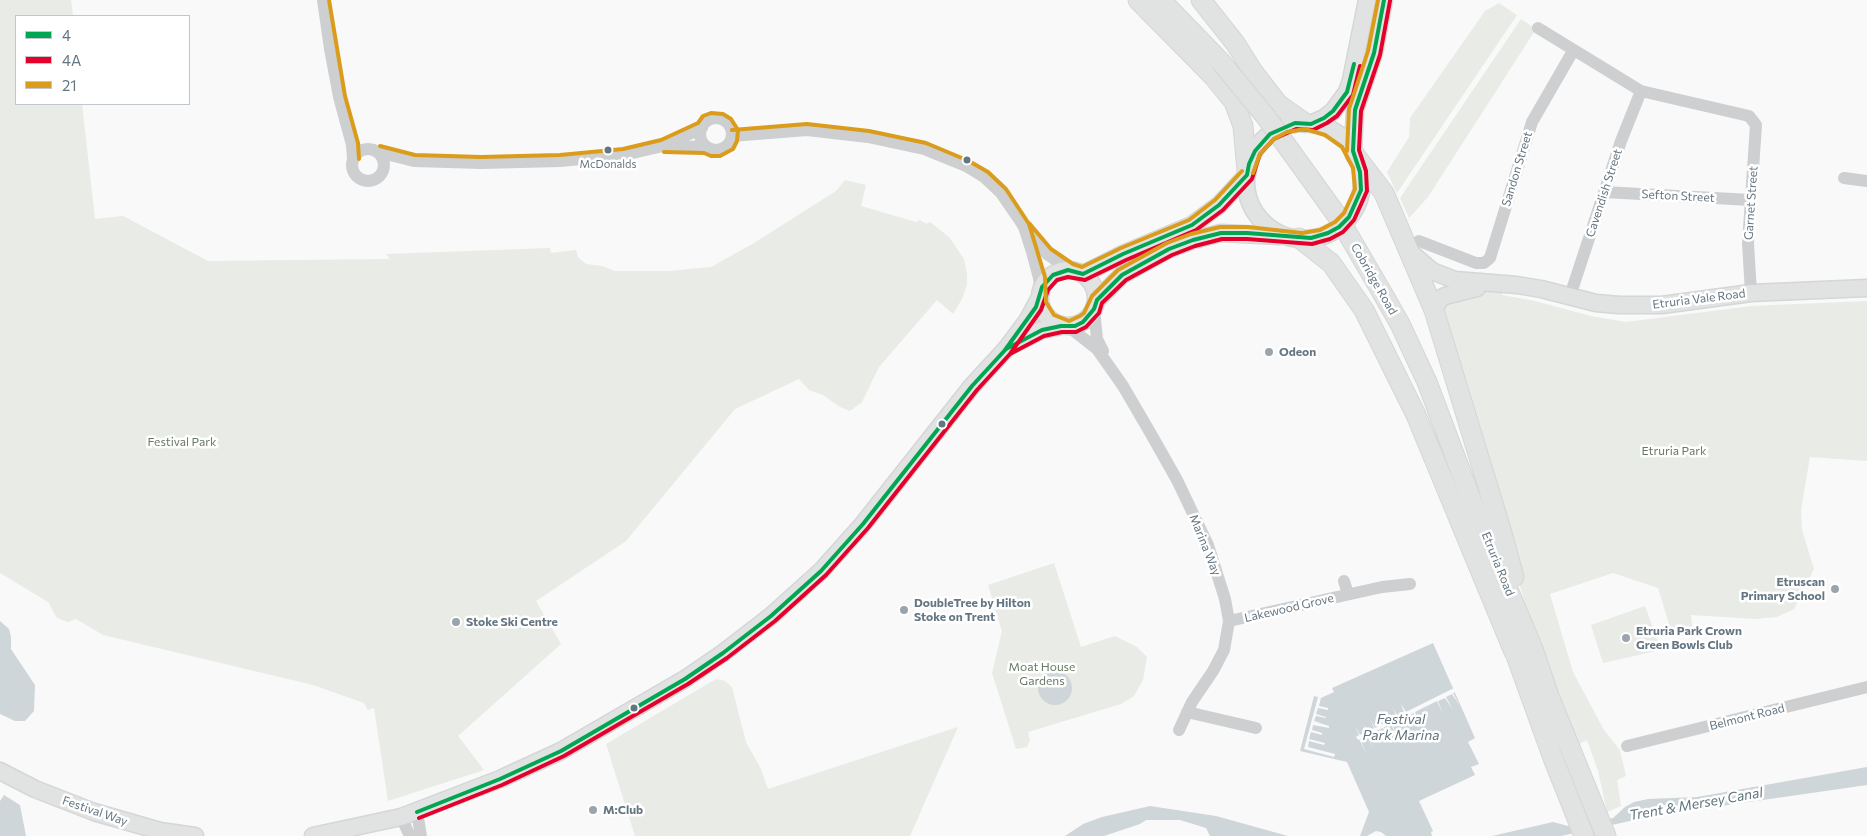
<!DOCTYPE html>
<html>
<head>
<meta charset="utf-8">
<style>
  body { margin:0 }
  #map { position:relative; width:1867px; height:836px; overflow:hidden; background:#f9f9f9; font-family:Commissioner,sans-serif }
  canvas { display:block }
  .legend { position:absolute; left:15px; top:15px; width:175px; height:90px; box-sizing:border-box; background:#fff; border:1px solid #c1c8cd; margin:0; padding:6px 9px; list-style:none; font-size:15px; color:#657683 }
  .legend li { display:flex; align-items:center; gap:10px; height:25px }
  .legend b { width:25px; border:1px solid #c1c8cd }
</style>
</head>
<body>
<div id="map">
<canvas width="1867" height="836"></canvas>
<ul class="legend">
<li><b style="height:6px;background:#00a651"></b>4</li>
<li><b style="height:6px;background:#e4002b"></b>4A</li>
<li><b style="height:6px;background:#da9c1a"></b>21</li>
</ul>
</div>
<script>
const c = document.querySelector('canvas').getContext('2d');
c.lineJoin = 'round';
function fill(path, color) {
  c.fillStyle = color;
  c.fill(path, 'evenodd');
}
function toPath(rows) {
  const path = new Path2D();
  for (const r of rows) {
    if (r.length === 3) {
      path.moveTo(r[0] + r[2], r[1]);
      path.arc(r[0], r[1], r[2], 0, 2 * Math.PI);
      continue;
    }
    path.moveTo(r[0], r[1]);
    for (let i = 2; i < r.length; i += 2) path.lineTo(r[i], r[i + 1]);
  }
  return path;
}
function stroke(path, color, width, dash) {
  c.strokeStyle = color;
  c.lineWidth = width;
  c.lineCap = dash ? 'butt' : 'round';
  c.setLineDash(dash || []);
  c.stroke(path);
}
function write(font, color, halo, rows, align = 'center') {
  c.font = font + ' Commissioner,sans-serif';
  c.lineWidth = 5;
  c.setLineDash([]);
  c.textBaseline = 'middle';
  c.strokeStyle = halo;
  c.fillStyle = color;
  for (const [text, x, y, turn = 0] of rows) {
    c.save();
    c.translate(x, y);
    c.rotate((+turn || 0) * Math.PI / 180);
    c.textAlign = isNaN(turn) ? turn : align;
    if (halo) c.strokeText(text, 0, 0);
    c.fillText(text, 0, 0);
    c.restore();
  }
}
fill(toPath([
  [0,0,71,0,73,16,16,16,16,104,82,104,95,219,123,216,208,261,390,259,386,254,550,248,551,253,576,250,578,257,586,264,602,266,615,271,669,271,711,267,754,243,836,191,845,180,866,185,861,206,916,222,920,220,926,224,930,222,949,237,964,259,967,275,967,285,962,299,953,314,937,300,879,367,862,402,850,411,840,407,823,395,809,390,799,379,735,409,626,541,536,601,561,644,458,736,484,770,388,801,374,708,368,710,364,703,313,685,103,635,76,619,68,622,57,618,48,602,0,573],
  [1499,3,1517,15,1397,193,1387,172,1409,137,1410,118,1485,11],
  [1521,19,1536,29,1428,197,1409,218,1400,198],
  [1504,284,1502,295,1535,301,1591,316,1626,322,1751,306,1867,301,1867,461,1810,457,1801,510,1802,530,1814,569,1794,609,1777,617,1755,619,1691,615,1693,633,1673,637,1658,588,1613,573,1550,594,1573,672,1604,730,1620,750,1626,776,1617,780,1621,806,1607,812,1598,771,1587,740,1577,745,1530,621,1443,317,1443,308,1446,302],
  [1054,563,1081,647,1115,636,1137,647,1147,657,1143,680,1134,696,1121,704,1028,732,1030,740,1027,747,1016,749,992,673,1002,631,988,585],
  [1645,606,1661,650,1603,663,1591,625],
  [716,679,725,681,732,687,746,742,761,769,768,789,958,727,910,836,635,836,606,744]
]), '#e8ebe6');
fill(toPath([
  [0,621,9,629,11,637,11,649,35,685,34,711,25,721,15,721,0,714],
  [1433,643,1475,738,1468,742,1479,764,1471,767,1475,775,1419,801,1433,831,1431,832,1432,836,1386,836,1381,832,1376,831,1367,836,1360,836,1369,812,1347,762,1300,751,1314,696,1321,698,1334,692,1332,688],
  [1055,688,17],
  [1867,767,1867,785,1714,807,1630,821,1561,836,1492,836,1553,822,1568,826,1613,818,1625,807,1634,802,1648,799,1697,797],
  [4,795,20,805,26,836,0,836,0,801],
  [1150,806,1216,816,1288,836,1210,836,1206,828,1180,820,1146,820,1140,824,1104,836,1065,836,1083,824,1102,817]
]), '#ced6d9');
fill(toPath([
  [1454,688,1456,692,1453,693,1460,706,1452,694,1446,697,1453,710,1445,698,1438,701,1443,714,1437,701,1415,712,1420,726,1414,713,1407,716,1412,729,1406,716,1399,720,1404,733,1398,720,1392,723,1397,737,1391,724,1384,727,1389,741,1383,728,1376,731,1381,745,1375,732,1368,735,1373,749,1367,735,1360,739,1366,753,1359,739,1358,740,1356,737,1359,735,1355,726,1360,735,1367,731,1362,723,1368,731,1374,728,1370,719,1375,728,1389,720,1386,710,1391,720,1397,716,1392,707,1398,716,1404,713,1401,704,1406,712],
  [1318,697,1321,698,1319,706,1328,708,1328,710,1318,708,1316,714,1326,717,1326,718,1316,716,1314,721,1329,726,1329,728,1313,725,1312,730,1322,733,1322,735,1311,732,1309,739,1325,743,1324,745,1309,741,1308,747,1335,754,1334,757,1304,749]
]), '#f9f9f9');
const major = toPath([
  [1304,181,58],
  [1311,124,1324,118,1333,111,1347,92,1351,80,1367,0],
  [1353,151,1355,110,1374,53,1384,0],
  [1410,252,1432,271,1455,280,1517,285,1541,289,1596,303,1619,305,1662,305,1751,293,1867,288],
  [1068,298,28],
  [1083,274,1123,254,1192,225,1219,205,1247,175],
  [1097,300,1122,275,1169,249,1193,240,1221,233,1280,236],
  [1434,310,1440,299,1445,296,1477,288],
  [1012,345,1042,330,1061,326],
  [0,771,35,789,94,812,160,831,195,836],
  [313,836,401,817,500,779,561,751,685,679,723,653,771,616,821,571,863,524,972,386,1006,349,1027,321,1040,297]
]);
const highway = toPath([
  [1138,0,1213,76,1234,102,1243,126,1247,171],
  [1161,0,1220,61],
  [1201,0,1235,43,1254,73,1278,104,1305,123],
  [1355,155,1384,193,1434,310,1502,533,1514,577],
  [1299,238,1331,263,1364,310,1416,415,1514,652],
  [1384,296,1400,324,1427,382,1479,520,1533,649,1549,696,1606,836],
  [1510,639,1553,758,1584,836]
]);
stroke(major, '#d5d6d7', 19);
stroke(highway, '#d5d6d6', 21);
stroke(toPath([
  [323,0,330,49,339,97,352,145,353,159],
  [1538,28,1641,91,1749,116,1756,125,1748,243,1751,293],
  [716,134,16],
  [732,136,807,130,868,137,924,149,966,166,984,177,1001,193,1019,219,1024,227,1032,252,1039,278,1041,293],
  [668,146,706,147],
  [368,165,16],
  [378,152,414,161,481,163,560,161,624,155,663,146,702,128],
  [1844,178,1867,181],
  [1604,192,1751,200],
  [1029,233,1047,254,1070,270],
  [1419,241,1476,263,1484,263,1490,258,1532,122,1573,51],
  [1570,296,1621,141,1641,91],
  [1094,309,1097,339,1103,351],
  [1069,327,1097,349,1123,386,1151,434,1177,480,1208,545,1225,599,1229,621,1224,650,1213,671,1192,702,1179,730],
  [1344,581,1348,594],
  [1229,621,1382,587,1410,584],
  [1187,712,1256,728],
  [1627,746,1867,687],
  [417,812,421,836],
  [401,817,410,836]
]), '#cecfd0', 12);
stroke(major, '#e1e2e2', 16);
stroke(highway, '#e1e2e2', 19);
const highwayBridge = toPath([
  [1220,61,1266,117,1338,217,1384,296]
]);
stroke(highwayBridge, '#d5d6d6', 21, []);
stroke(highwayBridge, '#e1e2e2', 19);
stroke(toPath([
  [1005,350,1036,307,1042,287,1053,275,1068,270,1083,274,1123,254,1192,225,1219,205,1247,175,1249,164,1255,151,1270,134,1295,123,1311,124,1324,118,1333,111,1347,92,1354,64],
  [417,812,500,779,561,751,685,679,723,653,771,616,821,571,863,524,972,386,1006,349,1042,330,1061,326,1075,326,1083,322,1094,309,1097,300,1122,275,1169,249,1193,240,1221,233,1247,233,1311,238,1328,233,1339,227,1349,217,1361,190,1360,172,1353,151,1355,110,1374,53,1384,0]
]), '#00a651', 4);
stroke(toPath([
  [1010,354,1041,310,1048,290,1057,280,1068,277,1085,280,1126,260,1196,230,1223,210,1252,179,1260,154,1274,139,1296,129,1313,130,1327,123,1337,116,1353,95,1360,66],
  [419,818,502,785,564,756,688,684,727,658,775,621,826,575,868,528,977,390,1010,354,1044,336,1062,332,1076,332,1086,327,1099,313,1102,303,1126,280,1172,255,1195,246,1222,239,1247,239,1312,244,1330,239,1343,232,1354,220,1367,191,1366,171,1359,150,1361,111,1380,55,1390,1]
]), '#e4002b', 4);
stroke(toPath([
  [329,0,345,96,358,143,359,159],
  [732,130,807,124,869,131,926,143,969,161,988,172,1006,189,1029,224,1045,277,1046,302,1054,315,1069,321,1080,316,1084,313,1092,296,1118,270,1167,243,1191,234,1220,227,1248,227,1302,233,1320,230,1335,222,1344,213,1355,189,1353,168,1342,147,1325,135,1305,129,1287,132,1274,139,1260,154,1253,173],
  [380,146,415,155,481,157,560,155,623,149,661,140,698,123,703,116,711,113,723,114,731,119,738,130,737,141,733,149,720,156,711,156,704,153,664,152],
  [1347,151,1349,109,1368,51,1378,0],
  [1029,223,1051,249,1073,264,1082,267,1121,248,1189,220,1215,200,1242,171]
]), '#da9c1a', 4);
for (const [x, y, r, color] of [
  [608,150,4.5,"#657683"],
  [967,160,4.5,"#657683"],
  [1269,352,5,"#99a4ac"],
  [942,424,4.5,"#657683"],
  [1835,589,5,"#99a4ac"],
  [904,610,5,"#99a4ac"],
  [456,622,5,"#99a4ac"],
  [1626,638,5,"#99a4ac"],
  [634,708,4.5,"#657683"],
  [593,810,5,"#99a4ac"]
]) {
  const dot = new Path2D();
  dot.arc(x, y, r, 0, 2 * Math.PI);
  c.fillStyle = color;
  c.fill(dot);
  stroke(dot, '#fff', 2);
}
write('11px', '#657683', '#fff', [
  ["McDonalds",608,164]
]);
write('12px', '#657683', '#fff', [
  ["Sandon Street",1517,169,-73],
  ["Cavendish Street",1604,193,-72],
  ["Sefton Street",1678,196,3],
  ["Garnet Street",1751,203,-86],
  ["Cobridge Road",1374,279,60],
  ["Etruria Vale Road",1699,299,-7],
  ["Marina Way",1205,545,68],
  ["Etruria Road",1498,564,68],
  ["Lakewood Grove",1289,608,-13],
  ["Belmont Road",1747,717,-14],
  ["Festival Way",95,811,19]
]);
write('bold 12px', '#657683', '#fff', [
  ["Odeon",1279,352],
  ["Etruscan",1825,582,"right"],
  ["Primary School",1825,596,"right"],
  ["DoubleTree by Hilton",914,603],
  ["Stoke on Trent",914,617],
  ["Stoke Ski Centre",466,622],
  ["Etruria Park Crown",1636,631],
  ["Green Bowls Club",1636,645],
  ["M:Club",603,810]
], 'left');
write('12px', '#687a64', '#fff', [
  ["Festival Park",182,442],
  ["Etruria Park",1674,451],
  ["Moat House",1042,667],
  ["Gardens",1042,681]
]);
write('italic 14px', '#60757c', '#fff', [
  ["Festival",1401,719],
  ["Park Marina",1401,735],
  ["Trent & Mersey Canal",1696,804,-10]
]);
</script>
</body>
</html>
